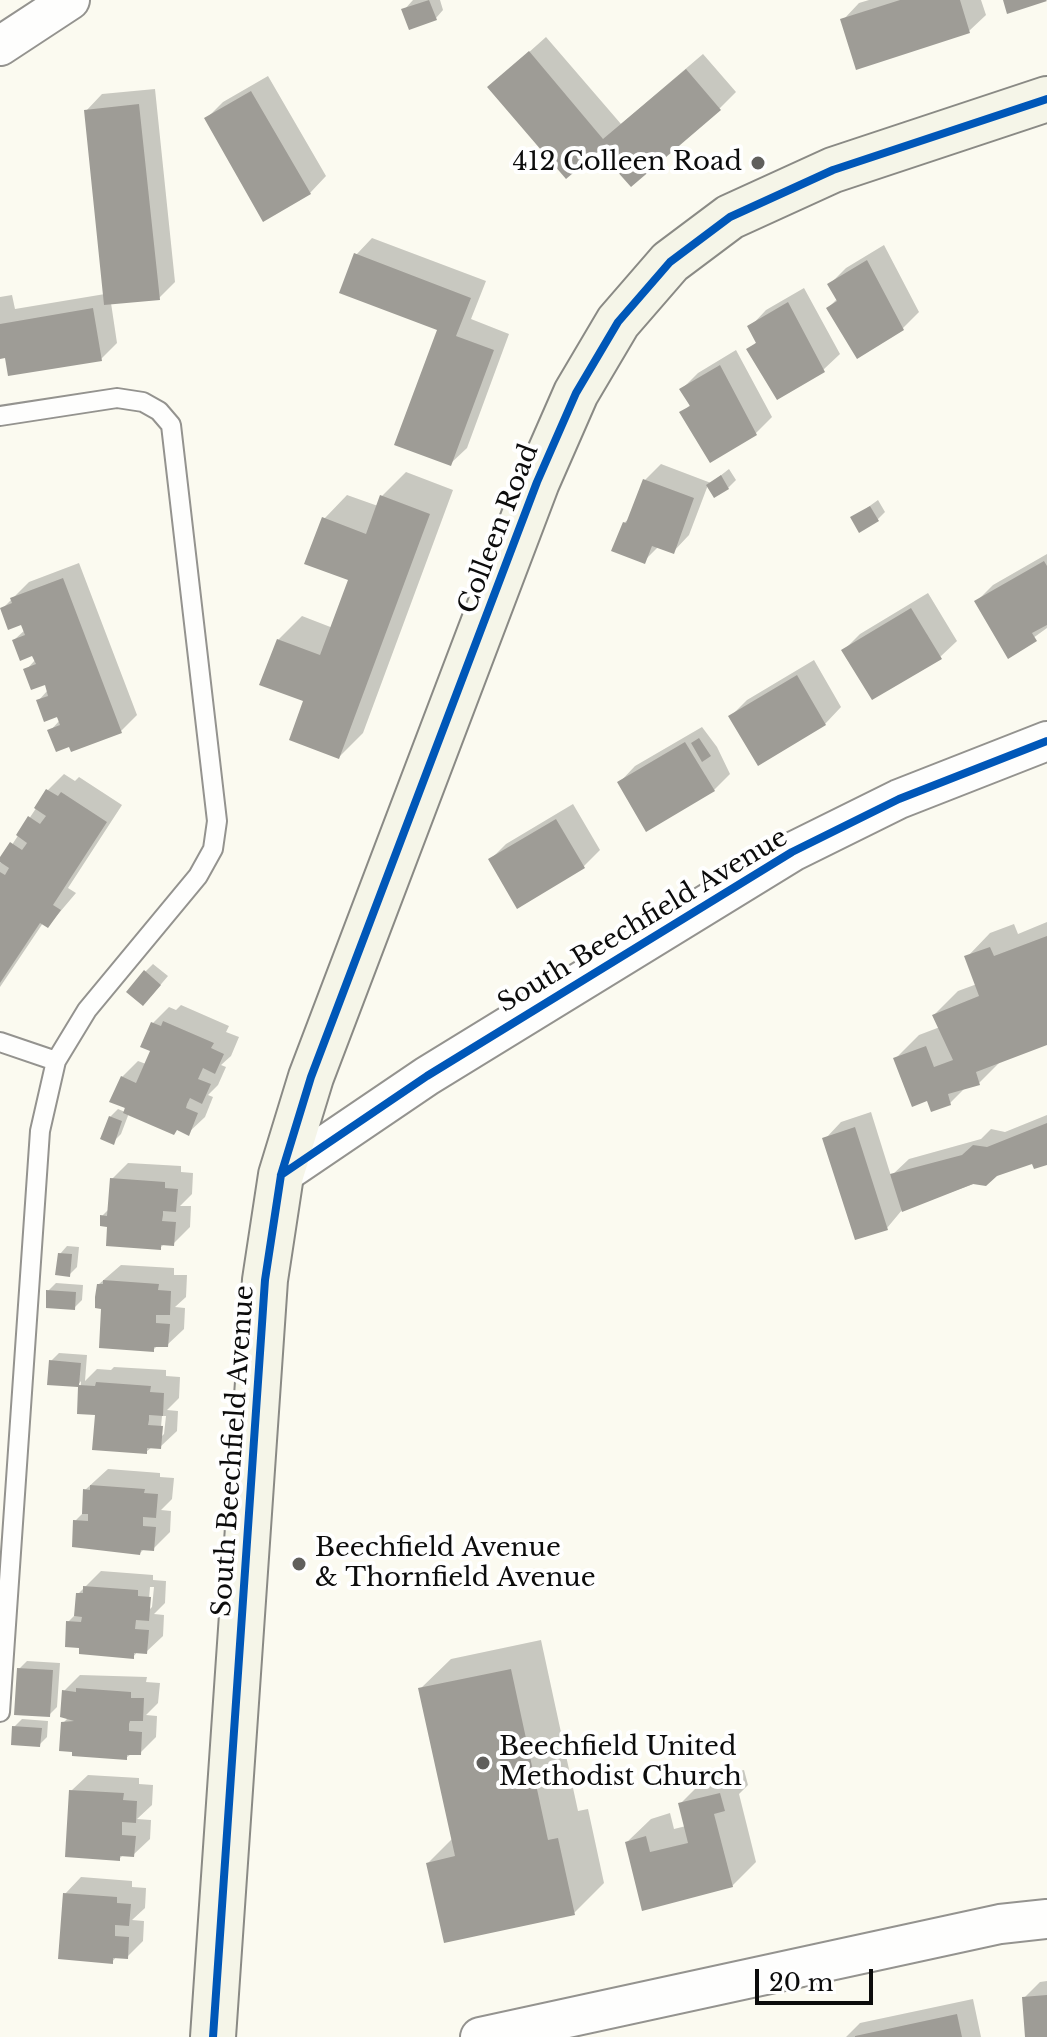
<!DOCTYPE html>
<html>
<head>
<meta charset="utf-8">
<style>
  body { margin:0 }
  #map { position:relative; width:1047px; height:2037px; overflow:hidden; background:#fbfaf0; font-family:"Libre Baskerville",serif }
  canvas { display:block }
  .scale { position:absolute; left:755px; top:1969px; width:118px; height:36px; box-sizing:border-box; border:4px solid #0c0c0c; border-top:0; padding-left:10px; font-size:24px; line-height:28px; white-space:nowrap; color:#0c0c0c; -webkit-text-stroke:6px #fff; paint-order:stroke }
</style>
</head>
<body>
<div id="map">
<canvas width="1047" height="2037"></canvas>
<div class="scale">20 m</div>
</div>
<script>
const c = document.querySelector('canvas').getContext('2d');
c.lineJoin = 'round';
function fill(path, color) {
  c.fillStyle = color;
  c.fill(path, 'evenodd');
}
function toPath(rows) {
  const path = new Path2D();
  for (const r of rows) {
    path.moveTo(r[0], r[1]);
    for (let i = 2; i < r.length; i += 2) path.lineTo(r[i], r[i + 1]);
  }
  return path;
}
function stroke(path, color, width, dash) {
  c.strokeStyle = color;
  c.lineWidth = width;
  c.lineCap = dash ? 'butt' : 'round';
  c.setLineDash(dash || []);
  c.stroke(path);
}
function write(font, color, halo, rows, align = 'center') {
  c.font = font + ' "Libre Baskerville",serif';
  c.lineWidth = 8;
  c.setLineDash([]);
  c.textBaseline = 'middle';
  c.strokeStyle = halo;
  c.fillStyle = color;
  for (const [text, x, y, turn = 0] of rows) {
    c.save();
    c.translate(x, y);
    c.rotate((+turn || 0) * Math.PI / 180);
    c.textAlign = isNaN(turn) ? turn : align;
    if (halo) c.strokeText(text, 0, 0);
    c.fillText(text, 0, 0);
    c.restore();
  }
}
fill(toPath([
  [413,0,440,0,443,10,436,18,404,10],
  [869,0,981,0,986,15,969,31,843,20,859,3],
  [546,37,621,124,703,54,736,92,720,108,599,148,490,87],
  [268,76,326,176,310,193,207,118,223,102],
  [155,89,175,282,159,298,111,303,117,343,101,359,0,357,0,297,12,295,15,309,105,294,86,111,102,94],
  [372,238,486,281,471,319,509,334,467,448,450,464,440,329,356,255],
  [884,245,919,312,903,328,828,308,838,298,829,285,846,268],
  [804,288,840,354,823,370,749,349,758,341,750,327,766,310],
  [736,350,772,417,755,434,682,413,691,404,682,389,698,373],
  [661,464,711,483,729,469,736,480,728,488,708,485,689,535,673,552,659,546,644,561,624,523,632,516,645,480],
  [406,472,453,490,363,733,339,757,306,700,278,640,302,616,333,628,351,579,324,519,347,495,378,506,382,496],
  [878,500,885,512,877,520,853,518],
  [1047,554,1047,628,1008,656,977,601,993,585],
  [79,563,137,715,121,731,70,745,50,731,60,720,38,701,48,690,46,683,26,670,36,659,14,640,25,630,22,622,2,609,29,582],
  [928,593,957,641,940,657,844,650,860,634],
  [814,660,841,707,825,724,759,764,731,716,747,700],
  [702,727,717,747,730,774,714,790,619,783,635,766],
  [64,774,75,781,79,777,122,805,68,888,76,893,48,926,43,923,0,987,0,863,48,790],
  [573,804,600,850,584,866,490,860,506,844],
  [1047,922,1047,1043,1002,1060,979,1083,965,1088,950,1103,929,1099,895,1059,919,1035,940,1027,934,1015,958,991,977,984,967,957,990,933,1014,924,1018,934],
  [153,964,168,976,151,996,145,972],
  [181,1005,229,1026,226,1032,239,1037,231,1056,221,1065,226,1067,218,1085,208,1095,213,1097,205,1117,188,1133,129,1113,121,1134,113,1142,110,1117,118,1109,125,1112,122,1077,138,1061,146,1064,152,1050,153,1023,169,1007,176,1010],
  [871,1112,891,1176,909,1159,981,1139,991,1129,1005,1132,1047,1115,1047,1163,1034,1162,902,1210,887,1228,825,1139,841,1122],
  [128,1163,181,1166,181,1172,193,1173,192,1194,180,1206,191,1206,190,1227,173,1244,165,1243,160,1248,109,1225,102,1216,110,1208,112,1179],
  [67,1246,79,1247,77,1267,69,1275,60,1254],
  [121,1265,174,1268,174,1275,187,1275,186,1297,175,1307,185,1308,184,1329,167,1345,158,1345,153,1350,103,1307,99,1284],
  [56,1283,83,1285,82,1300,74,1308,48,1291],
  [59,1353,87,1355,85,1381,97,1369,111,1370,114,1367,166,1370,166,1376,180,1377,179,1398,167,1410,178,1411,177,1431,160,1447,152,1447,146,1452,97,1413,79,1412,81,1381,78,1385,51,1361],
  [162,1416,166,1416,164,1434,160,1438],
  [108,1469,160,1473,160,1477,174,1478,172,1499,161,1510,171,1511,170,1532,153,1549,145,1548,140,1553,75,1521,84,1512,85,1490],
  [101,1571,153,1575,153,1580,166,1581,165,1603,154,1614,164,1615,163,1636,146,1652,138,1651,133,1657,68,1622,76,1614,78,1594],
  [150,1587,154,1587,152,1607,148,1611],
  [541,1640,578,1811,588,1809,604,1883,574,1913,428,1863,453,1838,420,1689,451,1659],
  [27,1661,60,1663,57,1707,49,1715,19,1669],
  [80,1675,147,1677,146,1682,160,1683,158,1703,146,1715,157,1716,156,1737,140,1753,132,1753,126,1758,63,1723,70,1716,64,1691],
  [22,1719,48,1721,47,1737,39,1745,14,1727],
  [744,1770,748,1785,739,1794,756,1862,732,1886,644,1908,627,1842,651,1819,670,1813,674,1829,686,1826,680,1804,704,1780],
  [88,1775,139,1778,139,1784,153,1785,152,1805,137,1819,151,1820,150,1839,133,1855,124,1854,119,1859,71,1791],
  [81,1877,132,1881,132,1887,146,1888,145,1908,132,1920,144,1921,143,1941,127,1957,117,1956,112,1962,65,1894],
  [1047,1981,1047,2037,1027,2037,1024,1998,1040,1982],
  [973,1999,981,2037,846,2037,860,2023]
]), '#0003');
fill(toPath([
  [429,0,437,20,409,30,401,9],
  [900,0,960,0,970,33,856,70,840,19],
  [1003,0,1046,0,1047,1,1007,14],
  [529,51,603,139,686,69,721,110,631,187,599,151,566,179,487,87],
  [251,91,311,194,263,222,204,118],
  [139,104,160,300,104,305,84,110],
  [354,253,471,298,456,336,494,350,451,466,394,445,437,330,339,293],
  [867,260,904,330,857,359,826,308,837,301,827,284],
  [788,302,825,372,777,400,746,349,756,343,747,326],
  [93,308,102,361,8,376,5,358,0,359,0,324],
  [720,365,757,435,710,463,679,412,690,406,679,389],
  [721,475,729,489,714,498,706,485],
  [643,479,694,498,674,554,652,546,645,564,611,551,623,522,626,523],
  [380,495,430,514,339,759,289,740,303,701,259,685,277,639,320,655,348,580,304,564,322,517,366,534],
  [870,506,879,521,859,533,850,517],
  [1044,561,1047,566,1047,625,1032,633,1037,641,1008,659,974,601],
  [63,578,122,733,71,752,69,747,56,752,47,730,60,725,57,717,44,722,36,700,48,696,45,685,31,690,23,669,36,664,32,656,20,661,12,640,25,635,21,625,8,630,0,608,12,603,10,598],
  [911,608,942,659,872,700,841,650],
  [797,675,826,725,758,766,728,716],
  [699,738,711,756,702,762,691,743],
  [685,742,715,791,646,832,617,782],
  [46,789,58,796,61,792,107,822,53,905,61,910,48,928,40,923,0,983,0,872,5,875,9,868,0,862,0,857,10,842,22,850,25,846,27,843,16,835,28,816,40,824,46,816,34,808],
  [556,819,585,868,517,909,488,859],
  [1047,936,1047,1045,976,1072,980,1085,948,1094,951,1105,931,1112,927,1101,912,1107,893,1058,926,1046,934,1067,953,1060,932,1015,979,996,964,956,990,947,994,956],
  [144,970,161,985,143,1006,126,992],
  [163,1021,214,1043,211,1048,224,1054,215,1074,203,1068,198,1079,211,1084,202,1104,190,1098,187,1104,186,1108,198,1113,189,1136,177,1130,174,1135,123,1113,125,1108,109,1102,121,1076,136,1083,150,1051,140,1047,151,1022,161,1026],
  [109,1116,122,1121,114,1145,100,1139],
  [1047,1123,1047,1165,1034,1169,1032,1164,997,1176,986,1186,973,1184,902,1212,890,1174,962,1155,973,1145,987,1147],
  [855,1127,888,1230,855,1240,822,1138],
  [110,1178,165,1182,165,1188,178,1189,176,1212,163,1211,163,1215,162,1221,176,1222,174,1246,161,1245,161,1250,106,1246,107,1227,100,1226,100,1215,107,1216],
  [58,1253,72,1254,70,1277,55,1275],
  [103,1280,159,1284,158,1290,171,1291,170,1315,156,1315,156,1323,170,1324,168,1347,154,1347,154,1352,99,1348,101,1309,95,1308,95,1297,97,1284,103,1284],
  [46,1290,76,1292,75,1310,46,1308],
  [49,1360,81,1363,79,1385,95,1386,96,1382,151,1386,150,1392,164,1393,163,1416,149,1415,149,1420,148,1425,163,1426,161,1449,147,1448,147,1454,92,1450,95,1415,77,1414,78,1387,47,1385],
  [90,1485,145,1489,144,1493,158,1494,156,1518,143,1517,143,1526,156,1527,154,1551,141,1550,140,1555,72,1547,73,1520,88,1521,88,1514,82,1514,83,1489,90,1490],
  [83,1586,138,1590,138,1596,151,1597,149,1621,136,1620,135,1629,149,1630,147,1654,134,1653,134,1659,79,1654,79,1648,65,1647,66,1621,81,1622,82,1617,74,1616,76,1593,83,1593],
  [17,1668,53,1670,50,1717,14,1715],
  [511,1669,548,1840,558,1838,575,1915,444,1943,426,1863,455,1856,418,1688],
  [76,1688,131,1692,131,1698,144,1698,143,1721,130,1721,129,1724,129,1731,142,1732,141,1755,127,1755,127,1760,72,1756,72,1752,59,1751,61,1722,74,1721,60,1717,62,1690,76,1692],
  [12,1726,42,1728,40,1747,11,1745],
  [69,1790,124,1793,123,1800,137,1801,136,1823,122,1822,122,1835,136,1836,134,1857,120,1856,120,1861,65,1857],
  [720,1793,725,1811,714,1814,733,1887,642,1911,625,1842,646,1836,650,1852,688,1843,678,1803],
  [63,1893,117,1897,117,1903,131,1904,129,1926,115,1925,115,1936,129,1937,128,1959,113,1958,113,1964,58,1959],
  [1047,1995,1047,2037,1025,2037,1022,1997],
  [957,2014,962,2037,855,2037,855,2036]
]), '#9e9c96');
const lane = toPath([
  [0,416,117,398,143,402,159,411,171,425,217,821,213,849,198,876,87,1010,56,1061,40,1131,0,1712],
  [0,1042,56,1061]
]);
const street = toPath([
  [0,46,70,0],
  [281,1175,427,1076,792,852,899,799,1047,741],
  [480,2037,1000,1924,1047,1919]
]);
const secondary = toPath([
  [213,2037,265,1280,281,1175,311,1077,537,482,576,393,618,322,670,262,730,217,833,170,1047,99]
]);
stroke(lane, '#94938f', 22);
stroke(street, '#94938f', 42);
stroke(secondary, '#8a8a85', 48);
stroke(lane, '#fefefd', 18);
stroke(street, '#fefefd', 38);
stroke(secondary, '#f5f5e8', 44);
stroke(toPath([
  [281,1175,427,1076,792,852,899,799,1047,741],
  [213,2037,265,1280,281,1175,311,1077,537,482,576,393,618,322,670,262,730,217,833,170,1047,99]
]), '#0057b8', 8);
for (const [x, y, r, color] of [
  [758,163,8,"#605f5c"],
  [299,1564,8,"#605f5c"],
  [483,1763,8,"#605f5c"]
]) {
  const dot = new Path2D();
  dot.arc(x, y, r, 0, 2 * Math.PI);
  c.fillStyle = color;
  c.fill(dot);
  stroke(dot, '#fff', 3);
}
write('26px', '#0c0c0c', '#fff', [
  ["412 Colleen Road",742,163,"right"],
  ["Beechfield Avenue",315,1549],
  ["& Thornfield Avenue",315,1579],
  ["Beechfield United",499,1748],
  ["Methodist Church",499,1778]
], 'left');
write('26px', '#0c0c0c', '#fff', [
  ["Colleen Road",499,529,-69],
  ["South Beechfield Avenue",643,921,-31],
  ["South Beechfield Avenue",234,1451,-86]
]);
</script>
</body>
</html>
